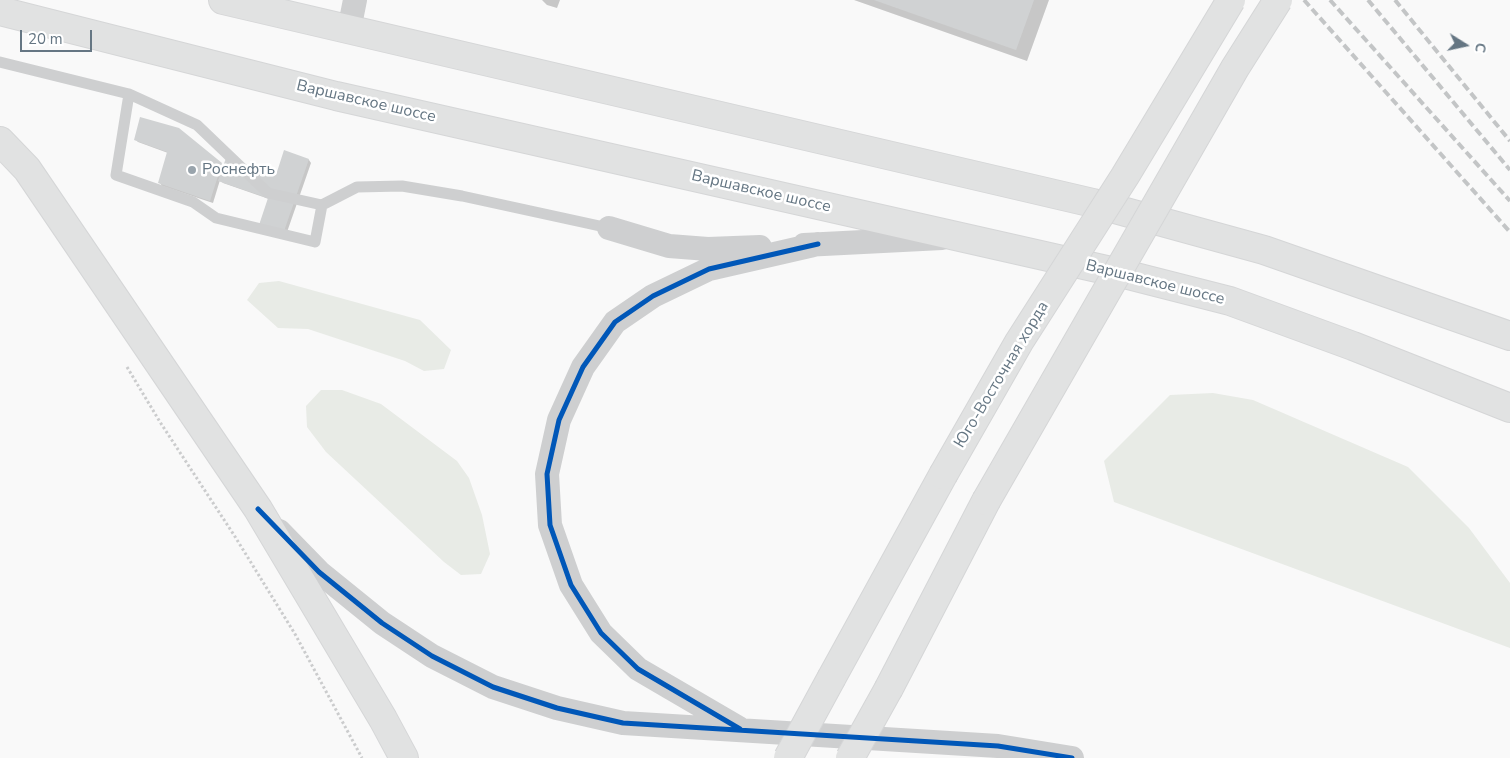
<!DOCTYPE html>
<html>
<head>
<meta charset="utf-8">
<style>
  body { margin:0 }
  #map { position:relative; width:1510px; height:758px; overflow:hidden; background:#f9f9f9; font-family:"Nunito Sans",sans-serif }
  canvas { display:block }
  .north { position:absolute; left:1440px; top:20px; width:50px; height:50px; -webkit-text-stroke:4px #fff; paint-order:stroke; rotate:100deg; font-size:14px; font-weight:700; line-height:20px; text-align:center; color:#657683 }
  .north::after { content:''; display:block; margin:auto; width:18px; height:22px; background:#657683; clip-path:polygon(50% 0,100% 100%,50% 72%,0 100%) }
  .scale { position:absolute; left:20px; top:30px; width:72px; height:22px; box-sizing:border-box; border:2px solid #657683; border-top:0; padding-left:6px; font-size:15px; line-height:18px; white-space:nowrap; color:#657683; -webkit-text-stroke:4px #fff; paint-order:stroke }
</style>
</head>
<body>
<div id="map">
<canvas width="1510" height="758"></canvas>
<div class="north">С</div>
<div class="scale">20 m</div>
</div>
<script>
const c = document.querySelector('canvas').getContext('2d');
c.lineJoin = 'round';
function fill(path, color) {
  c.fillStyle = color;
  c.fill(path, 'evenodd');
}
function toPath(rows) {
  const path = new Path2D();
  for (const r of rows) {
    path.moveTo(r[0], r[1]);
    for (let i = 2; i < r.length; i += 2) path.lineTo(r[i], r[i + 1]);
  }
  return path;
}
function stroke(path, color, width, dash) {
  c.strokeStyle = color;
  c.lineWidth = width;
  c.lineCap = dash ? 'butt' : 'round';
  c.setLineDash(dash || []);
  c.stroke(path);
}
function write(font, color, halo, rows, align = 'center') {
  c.font = font + ' "Nunito Sans",sans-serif';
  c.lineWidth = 5;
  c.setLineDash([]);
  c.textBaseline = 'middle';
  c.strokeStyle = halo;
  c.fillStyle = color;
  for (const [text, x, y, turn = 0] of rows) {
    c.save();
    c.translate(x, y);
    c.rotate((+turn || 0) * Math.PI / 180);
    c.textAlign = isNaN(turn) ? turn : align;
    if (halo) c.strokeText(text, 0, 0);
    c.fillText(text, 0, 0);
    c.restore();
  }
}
fill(toPath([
  [279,281,420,320,451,350,444,369,424,371,405,361,308,329,278,328,247,300,259,283],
  [321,390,342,390,381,404,457,461,469,478,482,515,490,554,481,574,461,575,444,562,326,452,307,427,306,406],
  [1213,393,1253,400,1408,467,1469,528,1510,583,1510,648,1114,502,1104,461,1170,395]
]), '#e8ebe6');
fill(toPath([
  [542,0,560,0,557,8,547,5],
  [854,0,1049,0,1027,61],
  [136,140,221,164,224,167,277,176,285,152,309,160,311,163,286,235,269,199,223,183,220,180,213,203,162,186,160,183,168,153,138,142]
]), '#0003');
fill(toPath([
  [874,0,1034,0,1016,50],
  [140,117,179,128,222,163,210,201,158,183,167,152,134,140],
  [284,150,309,159,283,234,259,225,268,198,218,181,226,158,276,175]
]), '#d0d2d3');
const primary = toPath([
  [223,0,1093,203,1264,250,1510,336],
  [0,11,336,96,1124,274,1230,301,1353,346,1510,408],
  [0,141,27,169,258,509,383,719,404,758],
  [832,677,943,475],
  [889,688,986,501]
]);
stroke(primary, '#d5d6d7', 30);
stroke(toPath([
  [127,367,160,422,234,535,295,634,362,758]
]), '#cbcccd', 3, [2.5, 2.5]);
stroke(toPath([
  [0,62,129,94,197,125,268,193,322,205,357,187,402,186,462,196,609,228],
  [129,94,116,175,193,202,216,218,315,242,322,205]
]), '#cecfd0', 11);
stroke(toPath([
  [349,30,355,0],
  [609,228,669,246,708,249,760,247],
  [804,245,942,238],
  [279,531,319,572,382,623,432,656,493,687,557,708,623,723,998,746,1072,758],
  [739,728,638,669,601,633,571,585,550,525,547,474,559,420,583,367,615,322,653,296,709,269,818,244]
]), '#cecfd0', 24);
stroke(primary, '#e1e2e2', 28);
stroke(toPath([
  [1304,0,1510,232],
  [1330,0,1510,201],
  [1368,0,1510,170],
  [1395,0,1510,141]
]), '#c3c5c6', 4, [8, 4]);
const primaryBridge = toPath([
  [943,475,1019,342,1125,176,1231,0],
  [986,501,1235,68,1278,0],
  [788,758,832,677],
  [850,758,889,688]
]);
stroke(primaryBridge, '#d5d6d7', 30, []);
stroke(primaryBridge, '#e1e2e2', 28);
stroke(toPath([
  [258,509,319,572,382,623,432,656,493,687,557,708,623,723,998,746,1072,758],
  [740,729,638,669,601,633,571,585,550,525,547,474,559,420,583,367,615,322,653,296,709,269,818,244]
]), '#0057b8', 5);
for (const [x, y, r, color] of [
  [192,170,5,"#99a4ac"]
]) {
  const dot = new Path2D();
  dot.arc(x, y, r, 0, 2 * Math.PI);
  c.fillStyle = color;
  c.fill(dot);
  stroke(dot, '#fff', 2);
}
write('16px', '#657683', '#fff', [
  ["Варшавское шоссе",366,102,13],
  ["Варшавское шоссе",761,192,13],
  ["Варшавское шоссе",1155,283,14],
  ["Юго-Восточная хорда",1002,375,-59]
]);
write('16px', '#657683', '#fff', [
  ["Роснефть",202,170]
], 'left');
</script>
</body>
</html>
